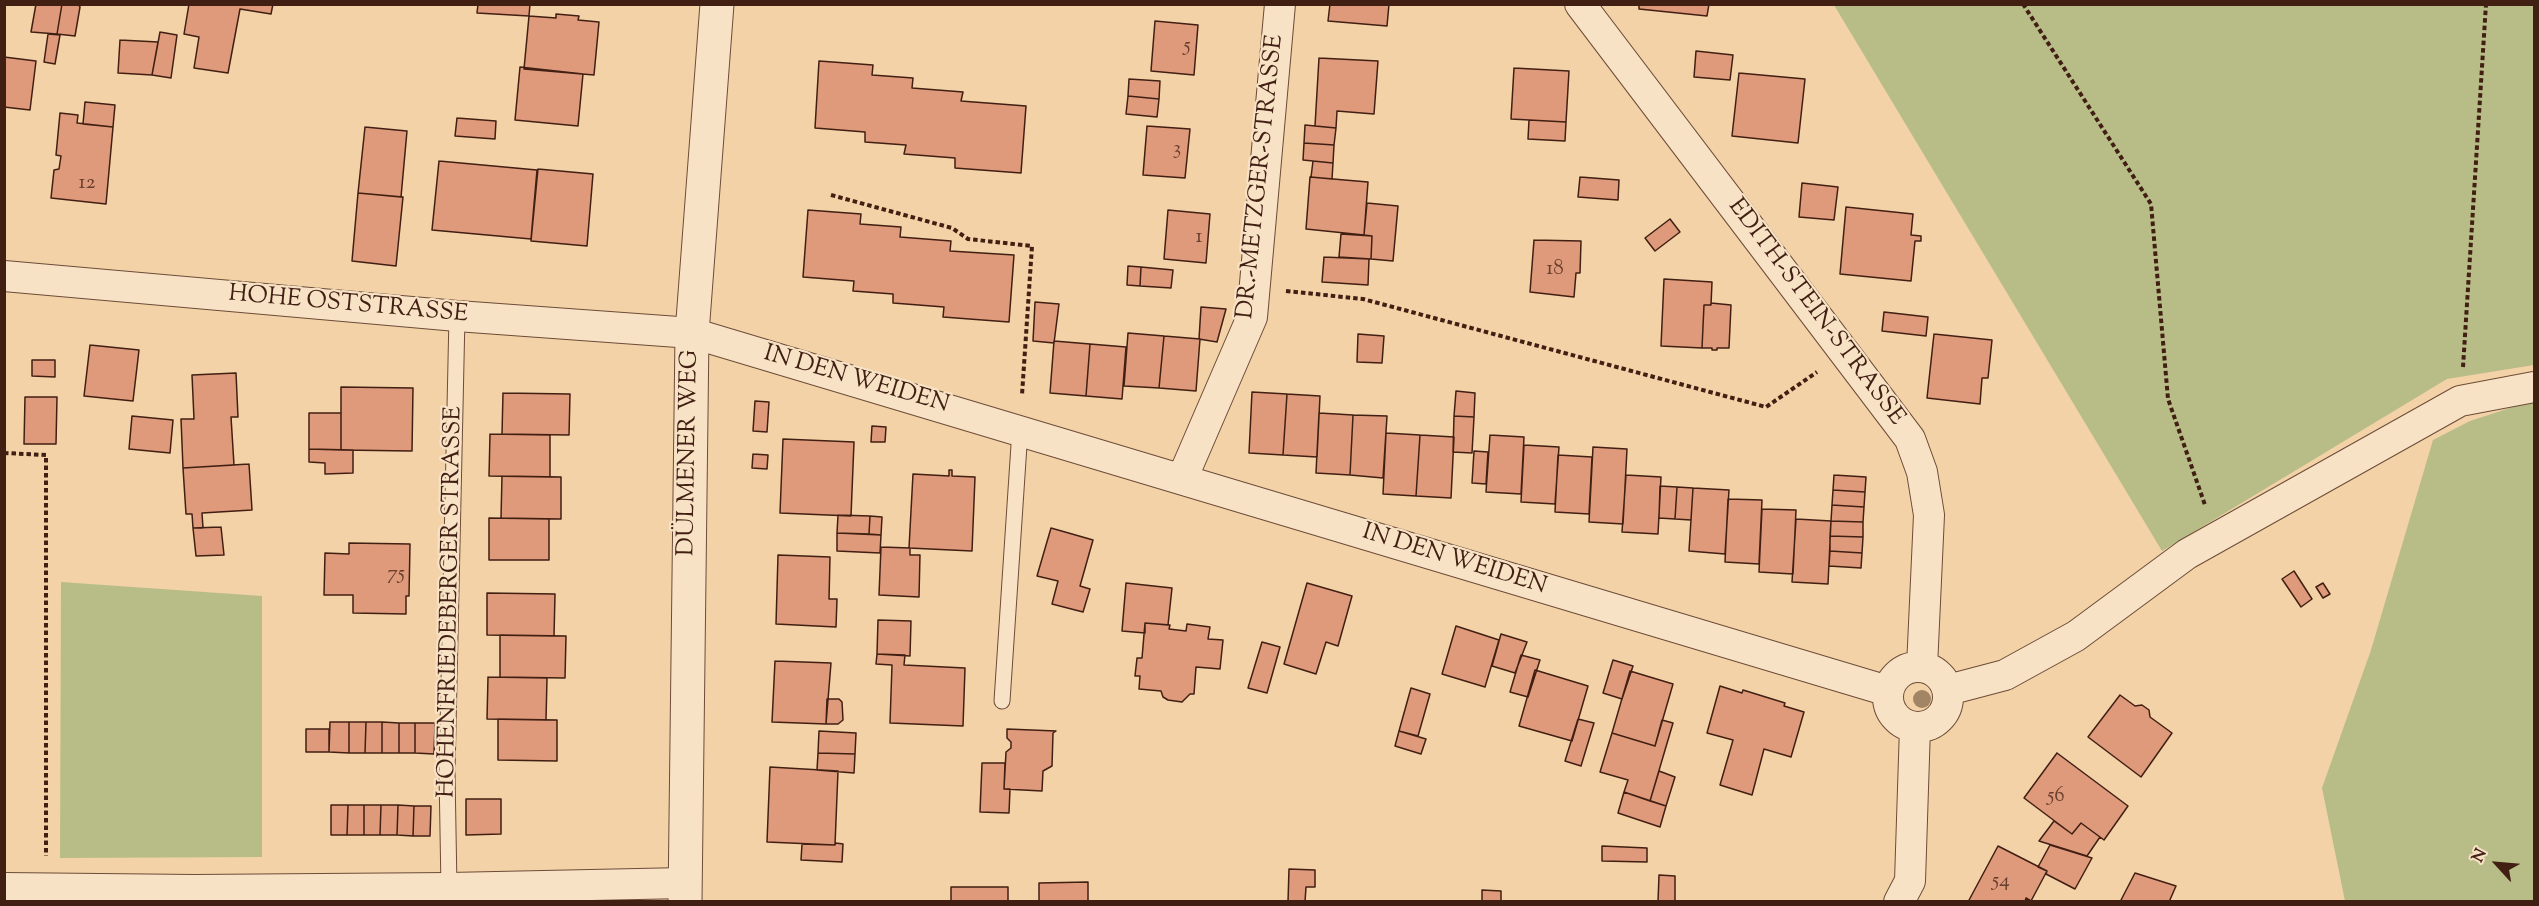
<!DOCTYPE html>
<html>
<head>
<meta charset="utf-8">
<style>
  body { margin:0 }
  #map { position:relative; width:2539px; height:906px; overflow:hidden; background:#f2d2a6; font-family:"Sorts Mill Goudy",serif }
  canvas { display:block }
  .frame { position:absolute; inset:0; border:6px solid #411f13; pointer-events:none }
  .north { position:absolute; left:2467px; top:834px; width:60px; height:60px; -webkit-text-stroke:4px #f7e2c5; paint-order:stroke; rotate:296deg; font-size:16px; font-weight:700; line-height:24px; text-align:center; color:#411f13 }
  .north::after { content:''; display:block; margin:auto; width:21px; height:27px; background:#411f13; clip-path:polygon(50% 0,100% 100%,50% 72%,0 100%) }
</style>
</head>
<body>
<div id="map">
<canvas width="2539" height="906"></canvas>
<div class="frame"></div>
<div class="north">N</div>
</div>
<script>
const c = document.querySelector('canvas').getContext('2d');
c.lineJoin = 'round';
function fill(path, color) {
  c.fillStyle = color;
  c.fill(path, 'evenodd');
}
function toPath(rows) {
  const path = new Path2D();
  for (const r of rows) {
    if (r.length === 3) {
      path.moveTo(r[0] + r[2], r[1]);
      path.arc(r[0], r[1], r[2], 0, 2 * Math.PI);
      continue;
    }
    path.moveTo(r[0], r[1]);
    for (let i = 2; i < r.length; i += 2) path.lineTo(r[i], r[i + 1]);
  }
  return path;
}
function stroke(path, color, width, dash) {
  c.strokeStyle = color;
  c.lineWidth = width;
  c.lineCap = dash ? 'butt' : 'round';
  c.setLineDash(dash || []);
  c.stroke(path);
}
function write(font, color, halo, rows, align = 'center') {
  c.font = font + ' "Sorts Mill Goudy",serif';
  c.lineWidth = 4.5;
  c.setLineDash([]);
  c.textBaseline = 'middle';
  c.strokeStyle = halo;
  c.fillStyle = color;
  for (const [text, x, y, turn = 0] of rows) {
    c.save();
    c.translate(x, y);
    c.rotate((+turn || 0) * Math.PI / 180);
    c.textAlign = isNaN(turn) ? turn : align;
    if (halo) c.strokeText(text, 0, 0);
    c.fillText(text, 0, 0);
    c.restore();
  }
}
fill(toPath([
  [1834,5,2534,5,2534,365,2447,379,2162,551],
  [2534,403,2534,901,2345,901,2322,788,2371,650,2433,440,2470,421,2516,406],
  [61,582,262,596,262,857,60,858]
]), '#b8bd88');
const building = toPath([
  [36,4,62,4,57,34,31,32,36,4],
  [62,4,78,4,80,7,75,36,57,34,62,4],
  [189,4,273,4,271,14,240,9,228,73,194,68,199,37,184,34,189,4],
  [478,4,530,4,529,16,477,13,478,4],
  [1330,4,1389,4,1387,26,1328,21,1330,4],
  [1639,4,1709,4,1707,16,1639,9,1639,4],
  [556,14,579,16,578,20,599,22,594,75,524,69,529,16,556,18,556,14],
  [1155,21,1198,25,1194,75,1151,71,1155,21],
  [160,32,177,35,171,78,152,75,160,32],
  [48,34,60,35,55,64,44,62,48,34],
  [120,40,158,42,152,75,118,73,120,40],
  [1696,51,1733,55,1730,80,1694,77,1696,51],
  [4,57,36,61,30,110,4,107,4,57],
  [1319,58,1378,61,1374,114,1337,111,1336,128,1315,126,1319,58],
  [819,61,873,65,872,75,913,78,912,88,963,92,961,101,1026,106,1021,173,955,168,955,158,904,154,906,145,865,142,865,132,815,128,819,61],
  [520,67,583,74,578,126,515,120,520,67],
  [1514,68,1569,71,1566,122,1511,119,1514,68],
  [1739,73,1805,79,1798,143,1732,136,1739,73],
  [1129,79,1160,81,1159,99,1128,96,1129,79],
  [1128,96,1159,99,1157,117,1126,114,1128,96],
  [85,102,115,105,113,127,83,124,85,102],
  [60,113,78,115,77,123,113,127,106,204,51,198,54,170,59,169,61,156,56,155,60,113],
  [457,118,496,121,495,139,455,136,457,118],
  [1529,120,1566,122,1565,141,1528,139,1529,120],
  [1305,125,1336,128,1334,145,1304,143,1305,125],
  [1147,126,1190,129,1185,178,1143,175,1147,126],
  [365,127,407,131,401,197,358,193,365,127],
  [1304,143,1334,145,1333,163,1303,160,1304,143],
  [439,161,537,170,531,239,432,230,439,161],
  [1313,161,1333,163,1332,179,1311,177,1313,161],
  [538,169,593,174,587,246,531,241,538,169],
  [1310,177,1368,182,1364,235,1306,229,1310,177],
  [1580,177,1619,180,1618,200,1578,197,1580,177],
  [1802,183,1838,187,1834,220,1799,217,1802,183],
  [358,193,403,197,396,266,352,261,358,193],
  [1367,203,1398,206,1393,261,1371,259,1372,236,1364,235,1367,203],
  [1846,207,1913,214,1911,235,1921,236,1921,241,1915,241,1911,281,1840,274,1846,207],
  [808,210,861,214,860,224,901,227,900,237,951,241,950,251,1014,255,1009,322,943,317,944,307,893,303,893,294,853,291,854,281,803,277,808,210],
  [1168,210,1210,214,1206,263,1164,259,1168,210],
  [1670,219,1680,232,1655,251,1645,238,1670,219],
  [1341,234,1372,236,1371,259,1339,257,1341,234],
  [1534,240,1581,241,1580,273,1576,273,1574,297,1530,292,1534,240],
  [1324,257,1369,259,1368,285,1322,282,1324,257],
  [1128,266,1141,267,1140,286,1127,285,1128,266],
  [1141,267,1173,270,1171,288,1140,286,1141,267],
  [1664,279,1712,282,1711,305,1704,305,1702,348,1661,346,1664,279],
  [1035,302,1059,304,1054,343,1033,341,1035,302],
  [1711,303,1731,305,1729,348,1717,348,1717,350,1712,350,1712,348,1702,348,1704,305,1711,305,1711,303],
  [1201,307,1226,309,1217,342,1199,339,1201,307],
  [1884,312,1928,317,1926,336,1882,331,1884,312],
  [1128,333,1164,336,1159,388,1124,386,1128,333],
  [1358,334,1384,336,1382,363,1357,362,1358,334],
  [1934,334,1992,340,1988,378,1982,378,1980,404,1927,398,1934,334],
  [1164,336,1200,339,1196,391,1159,388,1164,336],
  [1054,341,1090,344,1086,396,1050,393,1054,341],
  [1090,344,1126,347,1122,399,1086,396,1090,344],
  [90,345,139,350,133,401,84,396,90,345],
  [32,360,55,360,55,377,32,376,32,360],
  [236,373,238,417,231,417,234,465,183,468,181,419,194,419,192,375,236,373],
  [341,387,413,388,412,451,341,450,341,387],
  [1456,391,1475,393,1474,417,1454,416,1456,391],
  [1252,392,1287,394,1283,455,1249,453,1252,392],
  [503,393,570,394,569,435,502,434,503,393],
  [1287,394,1320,396,1317,457,1283,455,1287,394],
  [25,397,57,397,56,444,24,444,25,397],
  [755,401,769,402,767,432,753,431,755,401],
  [309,413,341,413,341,450,309,449,309,413],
  [1319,413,1353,415,1350,475,1316,473,1319,413],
  [1353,415,1387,416,1383,478,1350,475,1353,415],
  [132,416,173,420,170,453,129,449,132,416],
  [1454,416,1474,417,1472,453,1453,452,1454,416],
  [872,426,886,427,885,442,871,442,872,426],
  [1386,433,1420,435,1416,496,1383,494,1386,433],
  [490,434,550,435,550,477,489,476,490,434],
  [1420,435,1454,437,1451,498,1416,496,1420,435],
  [1490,435,1524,437,1521,494,1486,492,1490,435],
  [783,439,854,442,851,516,780,513,783,439],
  [1524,445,1559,447,1555,504,1521,502,1524,445],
  [1593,447,1627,449,1623,524,1589,522,1593,447],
  [309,449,353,450,353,473,325,474,325,463,309,462,309,449],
  [1474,451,1488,452,1486,484,1472,483,1474,451],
  [753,454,768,455,767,469,752,468,753,454],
  [1558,455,1592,457,1589,514,1555,512,1558,455],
  [249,464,252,510,202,513,203,528,193,528,192,514,186,514,183,468,249,464],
  [949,470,952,470,952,476,975,477,972,551,909,548,913,474,949,476,949,470],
  [1626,475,1661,477,1658,534,1622,532,1626,475],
  [1834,475,1866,477,1865,492,1833,490,1834,475],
  [502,476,561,477,561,519,501,518,502,476],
  [1660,486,1677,487,1675,519,1659,518,1660,486],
  [1677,487,1693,488,1691,520,1675,519,1677,487],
  [1693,488,1729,490,1725,554,1689,551,1693,488],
  [1833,490,1865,492,1864,507,1832,505,1833,490],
  [1728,499,1762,500,1759,564,1725,562,1728,499],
  [1832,505,1864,507,1863,522,1831,521,1832,505],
  [1762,509,1796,510,1793,574,1759,572,1762,509],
  [838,515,870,516,869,534,837,533,838,515],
  [870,516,882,517,881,535,869,534,870,516],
  [489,518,549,519,549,560,489,560,489,518],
  [1796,519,1831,521,1828,584,1792,582,1796,519],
  [1831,521,1863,522,1863,537,1830,536,1831,521],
  [221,527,224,555,196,556,193,528,221,527],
  [1051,528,1093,540,1080,586,1090,589,1083,612,1052,604,1058,581,1037,576,1051,528],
  [837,533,881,535,880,553,837,551,837,533],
  [1830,536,1863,537,1862,553,1830,551,1830,536],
  [349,543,410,544,409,596,406,596,406,614,353,613,353,595,324,595,325,553,349,554,349,543],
  [881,547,910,548,910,555,920,555,919,597,879,595,881,547],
  [1830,551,1862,553,1861,568,1829,566,1830,551],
  [778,555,830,557,829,599,837,599,836,627,776,624,778,555],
  [2294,571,2312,599,2301,607,2282,579,2294,571],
  [1126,583,1172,588,1168,625,1145,623,1145,633,1122,631,1126,583],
  [1307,583,1352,596,1338,646,1326,642,1316,674,1284,664,1307,583],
  [2323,583,2330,594,2323,598,2316,587,2323,583],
  [487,593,555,594,554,636,487,635,487,593],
  [878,620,911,621,910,656,877,654,878,620],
  [1145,623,1170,625,1169,629,1186,631,1187,624,1210,627,1208,639,1223,640,1220,669,1196,667,1194,694,1190,694,1182,702,1168,700,1163,697,1161,691,1139,689,1140,676,1135,676,1137,658,1142,658,1145,623],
  [1456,626,1499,640,1485,687,1442,674,1456,626],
  [1501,634,1527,642,1515,673,1492,666,1501,634],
  [500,635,566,636,565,678,500,677,500,635],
  [1262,642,1280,647,1267,693,1248,688,1262,642],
  [877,654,905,655,904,665,965,668,963,726,890,723,892,665,876,664,877,654],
  [1521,655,1540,660,1528,697,1510,692,1521,655],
  [1613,660,1633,666,1622,699,1603,693,1613,660],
  [775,661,831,663,826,724,772,722,775,661],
  [1535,670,1588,686,1572,741,1519,726,1535,670],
  [1630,671,1673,684,1655,746,1612,733,1630,671],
  [488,677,547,678,546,720,487,719,488,677],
  [1720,686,1742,693,1743,690,1785,703,1784,706,1804,712,1791,757,1764,749,1752,795,1720,785,1733,740,1707,733,1720,686],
  [1411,688,1430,694,1418,736,1399,731,1411,688],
  [2120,695,2135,706,2142,705,2149,710,2150,717,2172,733,2141,777,2088,737,2120,695],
  [827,699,839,699,842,702,843,720,838,724,826,724,827,699],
  [498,719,557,720,557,761,498,760,498,719],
  [1578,719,1594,723,1581,766,1565,761,1578,719],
  [1662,720,1673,723,1650,801,1624,792,1628,780,1600,772,1612,733,1655,746,1662,720],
  [330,722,349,722,349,753,329,752,330,722],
  [349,722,366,722,365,753,349,753,349,722],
  [366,722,382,722,382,753,365,753,366,722],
  [382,722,399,723,399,753,382,753,382,722],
  [399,723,415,723,415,753,399,753,399,723],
  [415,723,435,723,434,754,415,753,415,723],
  [306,729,329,729,329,752,306,752,306,729],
  [1007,729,1056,731,1053,733,1052,766,1043,771,1042,791,1004,789,1006,752,1011,748,1011,742,1007,738,1007,729],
  [819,731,856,733,855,754,818,753,819,731],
  [1399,731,1426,739,1421,754,1395,746,1399,731],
  [818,753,855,754,854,773,817,770,818,753],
  [2057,753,2128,806,2104,840,2081,823,2072,834,2024,798,2057,753],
  [982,763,1005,763,1004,789,1010,789,1009,813,980,812,982,763],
  [770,767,838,771,835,845,767,842,770,767],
  [1659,771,1675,777,1666,806,1650,801,1659,771],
  [1624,792,1666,806,1660,827,1618,813,1624,792],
  [466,799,501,799,501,834,466,835,466,799],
  [331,805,348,805,347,835,331,835,331,805],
  [348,805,364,805,364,835,347,835,348,805],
  [364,805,381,805,380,835,364,835,364,805],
  [381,805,398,805,397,835,380,835,381,805],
  [398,805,414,806,413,836,397,835,398,805],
  [414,806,431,806,430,836,413,836,414,806],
  [2054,821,2072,834,2081,823,2100,837,2087,856,2039,841,2054,821],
  [836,843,843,844,842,862,801,860,802,844,835,845,836,843],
  [2050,845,2092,858,2075,889,2046,874,2047,871,2038,867,2050,845],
  [1602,846,1647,848,1647,862,1602,861,1602,846],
  [1998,846,2047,871,2031,901,2026,898,2025,902,1968,902,1998,846],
  [1289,869,1315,870,1315,887,1306,887,1305,902,1288,902,1289,869],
  [2135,873,2176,886,2169,902,2120,902,2135,873],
  [1659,875,1675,876,1675,902,1658,902,1659,875],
  [1088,882,1088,902,1039,902,1039,883,1088,882],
  [951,887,1008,887,1008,902,951,902,951,887],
  [1482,890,1501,891,1501,902,1482,902,1482,890]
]);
fill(building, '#df9a7b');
stroke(building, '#411f13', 1.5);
const service = toPath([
  [1002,701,1020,430],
  [449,888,447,773,457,316]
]);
const minor = toPath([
  [1580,4,1910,439,1922,472,1929,515,1922,667],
  [4,276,457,316,692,333,1888,691],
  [1182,479,1252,317,1280,4],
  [1918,697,30],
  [1948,690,2005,675,2076,636,2187,554,2460,401,2534,387],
  [4,888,194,890,449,888,685,883],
  [1899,902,1910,881,1915,727]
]);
const tertiary = toPath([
  [685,902,692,333,717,4]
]);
stroke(service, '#6d4c38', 17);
stroke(minor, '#6d4c38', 32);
stroke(tertiary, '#6d4c38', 35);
stroke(toPath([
  [2023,4,2151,204,2168,399,2205,505],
  [831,195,952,228,968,239,1032,246,1022,395],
  [1286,291,1363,299,1766,407,1817,372],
  [2463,367,2486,4],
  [4,453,46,455,46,856]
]), '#411f13', 4, [4.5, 3]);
stroke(service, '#f7e2c5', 15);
stroke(minor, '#f7e2c5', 30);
stroke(tertiary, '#f7e2c5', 33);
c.fillStyle = '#a18565';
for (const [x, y] of [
  [1922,699]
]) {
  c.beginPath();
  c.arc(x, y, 9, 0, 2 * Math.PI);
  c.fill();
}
write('21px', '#683e2d', null, [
  ["5",1187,47],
  ["3",1177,150],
  ["12",87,184],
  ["1",1199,238],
  ["18",1555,270],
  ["75",396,575],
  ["56",2056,797],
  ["54",2001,882]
]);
write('24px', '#411f13', '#f7e2c5', [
  ["DR.-METZGER-STRASSE",1262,177,-84],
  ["HOHE OSTSTRASSE",348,306,5],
  ["EDITH-STEIN-STRASSE",1815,313,53],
  ["IN DEN WEIDEN",856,381,16],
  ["DÜLMENER WEG",690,453,-89],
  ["IN DEN WEIDEN",1454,561,17],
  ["HOHENFRIEDEBERGER STRASSE",452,602,-89]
]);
</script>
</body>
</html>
